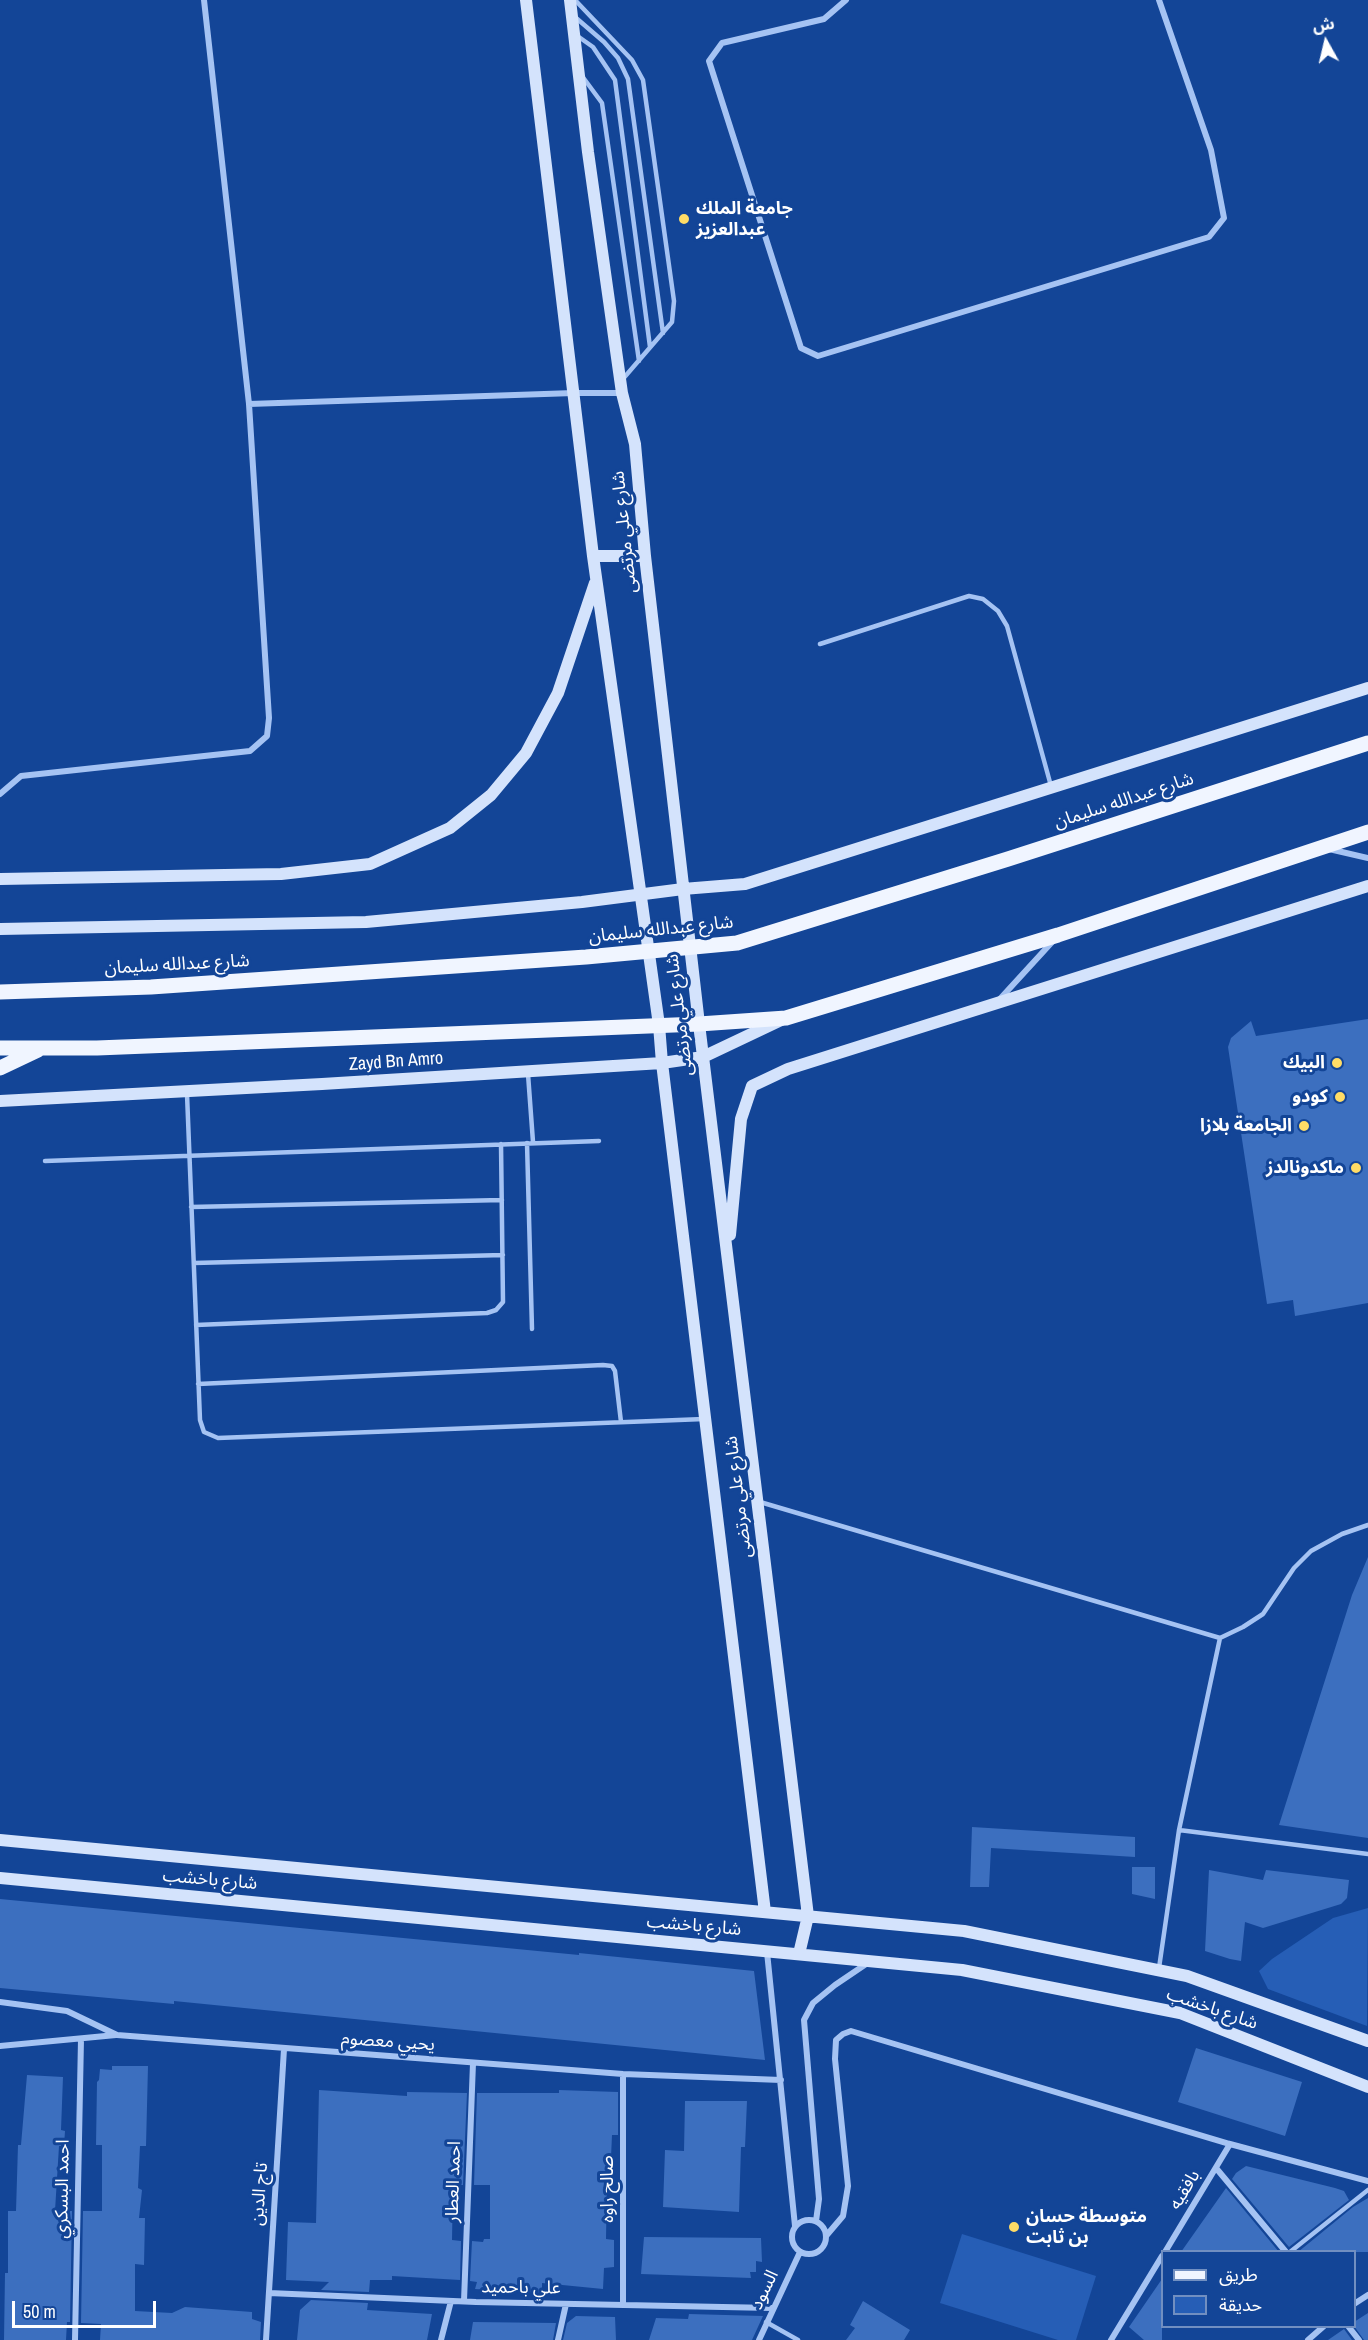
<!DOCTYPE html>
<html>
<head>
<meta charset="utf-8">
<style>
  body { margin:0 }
  #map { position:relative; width:1368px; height:2340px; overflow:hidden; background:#134597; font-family:"Archivo Narrow","Noto Sans Arabic",sans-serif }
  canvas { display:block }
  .legend { position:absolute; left:1161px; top:2250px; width:195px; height:78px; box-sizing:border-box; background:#134597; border:2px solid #718fc1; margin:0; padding:8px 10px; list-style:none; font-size:18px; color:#fff }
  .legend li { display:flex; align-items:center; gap:12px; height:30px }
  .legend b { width:30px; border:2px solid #718fc1 }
  .north { position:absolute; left:1296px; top:12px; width:60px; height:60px; -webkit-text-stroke:4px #134597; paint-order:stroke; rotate:352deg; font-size:16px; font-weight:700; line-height:24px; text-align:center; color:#fff }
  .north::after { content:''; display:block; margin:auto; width:21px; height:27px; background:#fff; clip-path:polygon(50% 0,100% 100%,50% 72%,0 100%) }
  .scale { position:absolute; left:12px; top:2301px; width:144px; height:27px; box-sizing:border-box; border:3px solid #fff; border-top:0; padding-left:8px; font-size:18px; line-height:21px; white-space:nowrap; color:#fff; -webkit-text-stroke:4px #134597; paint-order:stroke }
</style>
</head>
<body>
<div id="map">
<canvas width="1368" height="2340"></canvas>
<ul class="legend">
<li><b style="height:8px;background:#f0f5ff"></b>طريق</li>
<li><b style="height:16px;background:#265eb6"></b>حديقة</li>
</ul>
<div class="north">ش</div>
<div class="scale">50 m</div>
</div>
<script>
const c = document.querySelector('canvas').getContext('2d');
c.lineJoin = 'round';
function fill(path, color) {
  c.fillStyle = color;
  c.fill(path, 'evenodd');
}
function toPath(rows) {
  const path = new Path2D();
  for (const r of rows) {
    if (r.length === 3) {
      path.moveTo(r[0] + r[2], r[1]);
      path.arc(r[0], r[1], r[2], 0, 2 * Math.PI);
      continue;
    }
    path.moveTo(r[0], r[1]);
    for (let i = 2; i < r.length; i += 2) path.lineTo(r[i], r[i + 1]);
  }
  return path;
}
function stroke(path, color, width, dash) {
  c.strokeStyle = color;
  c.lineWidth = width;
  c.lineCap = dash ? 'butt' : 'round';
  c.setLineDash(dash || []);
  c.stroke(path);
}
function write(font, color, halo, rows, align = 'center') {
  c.font = font + ' "Archivo Narrow","Noto Sans Arabic",sans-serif';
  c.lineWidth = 6;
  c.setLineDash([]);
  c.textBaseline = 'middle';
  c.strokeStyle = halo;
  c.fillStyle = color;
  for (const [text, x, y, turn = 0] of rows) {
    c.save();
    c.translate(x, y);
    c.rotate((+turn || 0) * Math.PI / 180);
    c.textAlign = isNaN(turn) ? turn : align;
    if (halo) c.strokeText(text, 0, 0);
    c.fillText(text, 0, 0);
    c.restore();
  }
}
fill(toPath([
  [1368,1908,1367,2026,1268,1989,1259,1971,1272,1959,1333,1918],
  [962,2234,1096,2276,1076,2340,1058,2340,940,2303]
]), '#265eb6');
fill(toPath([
  [1368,1019,1368,1303,1295,1316,1293,1300,1267,1304,1228,1047,1231,1038,1251,1021,1256,1036],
  [1368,1557,1368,1838,1279,1825,1352,1595],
  [972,1827,1135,1837,1135,1857,991,1848,989,1887,970,1887],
  [1132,1867,1155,1867,1155,1899,1132,1894],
  [1209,1870,1263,1880,1266,1870,1349,1880,1347,1898,1341,1904,1263,1928,1245,1922,1241,1961,1230,1959,1205,1951],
  [0,1899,579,1955,579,1953,754,1971,765,2060,174,2001,174,2004,0,1988],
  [1196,2048,1302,2082,1285,2136,1178,2102],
  [112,2066,148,2066,146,2146,140,2146,138,2188,142,2190,139,2218,145,2218,144,2265,135,2264,135,2311,172,2313,185,2307,252,2312,252,2319,261,2322,260,2340,100,2340,101,2324,81,2323,83,2211,102,2211,102,2145,96,2145,97,2082,99,2080,100,2069,112,2070],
  [27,2075,63,2077,61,2130,65,2131,64,2146,59,2146,55,2211,72,2211,70,2322,67,2322,66,2340,4,2340,5,2273,8,2273,8,2211,16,2211,18,2145,21,2145],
  [319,2090,407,2096,407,2092,467,2093,463,2185,453,2185,452,2240,461,2241,460,2280,392,2276,392,2280,370,2280,369,2292,321,2290,329,2282,286,2280,288,2222,316,2223],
  [559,2090,618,2092,618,2135,612,2135,610,2180,607,2180,606,2239,614,2240,614,2267,604,2268,603,2289,542,2283,542,2293,475,2289,477,2282,470,2281,472,2241,483,2242,484,2239,490,2239,490,2185,474,2185,477,2093,559,2093],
  [685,2101,747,2101,745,2147,741,2147,739,2212,663,2207,665,2150,684,2151],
  [1246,2166,1335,2188,1344,2191,1349,2200,1289,2247,1232,2179,1236,2173],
  [1226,2188,1279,2252,1181,2252],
  [1368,2198,1368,2252,1298,2252,1353,2207],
  [644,2237,761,2238,762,2262,756,2261,756,2272,750,2272,751,2278,641,2274],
  [1162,2279,1162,2340,1144,2340,1129,2327],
  [311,2300,368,2303,367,2310,432,2314,427,2340,297,2340,300,2310],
  [863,2301,910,2330,904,2340,846,2340,855,2328,850,2325],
  [1368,2313,1368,2340,1364,2340,1354,2326,1354,2322],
  [689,2314,763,2316,752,2340,649,2340,656,2318,688,2319],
  [576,2316,615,2317,616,2340,563,2340,567,2323],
  [473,2322,556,2323,553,2340,470,2340],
  [1344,2329,1352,2340,1328,2340]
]), '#3c6fbf');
stroke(toPath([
  [575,0,632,60,643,80,674,301,672,322,622,380],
  [575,17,604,42,618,58,628,79,663,333],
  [576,35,593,47,615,80,650,347],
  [582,76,602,103,639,361],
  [820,644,969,596,983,599,998,611,1007,626,1051,786],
  [528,1074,533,1142],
  [187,1094,200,1420,204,1432,218,1438,704,1419],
  [527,1143,532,1329],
  [45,1161,599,1141],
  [191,1207,502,1200],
  [194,1263,503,1255],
  [196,1325,487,1313,496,1310,503,1302,501,1144],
  [198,1384,603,1365,612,1366,615,1371,621,1422],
  [760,1502,1220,1638],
  [1179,1830,1368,1854],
  [1159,1968,1179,1830,1220,1638,1243,1627,1263,1614,1294,1568,1311,1551,1342,1534,1368,1525],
  [1290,2252,1368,2190],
  [766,2322,798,2340]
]), '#a5c3f3', 4.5);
stroke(toPath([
  [846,0,824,19,722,43,709,61,801,348,818,356,1209,237,1224,218,1211,150,1159,0],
  [249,404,574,393,622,393],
  [0,794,21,776,250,751,267,736,269,718,249,404,204,0],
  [1329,849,1368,858],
  [999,1000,1053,941],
  [767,1952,795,2226],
  [0,2002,67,2011,117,2035,623,2074,781,2080],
  [0,2046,116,2035],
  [1216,2168,1286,2252],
  [809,2237,17],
  [816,2221,819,2199,804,2020,813,2003,835,1985,869,1962],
  [826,2236,843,2216,848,2186,835,2059,836,2040,843,2034,851,2031,1230,2144,1368,2181],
  [1165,2252,1230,2144],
  [269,2293,476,2302,772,2308],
  [464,2301,473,2063],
  [1354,2304,1368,2295],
  [623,2305,623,2074],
  [1348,2326,1359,2340],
  [75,2340,81,2039],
  [266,2340,284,2049],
  [441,2340,451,2301],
  [558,2340,566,2304],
  [759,2340,800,2252],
  [1111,2340,1162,2256],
  [1308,2340,1324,2326]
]), '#a5c3f3', 6);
stroke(toPath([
  [526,0,593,556,659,1025,662,1063,765,1912],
  [570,0,588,152,622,393,635,444,645,556,699,1024,808,1916,799,1954],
  [593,556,645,556],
  [0,879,281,874,370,864,450,828,491,795,526,753,558,693,595,583],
  [0,929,366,922,582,902,683,889,745,884,1368,688],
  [0,1101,322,1084,662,1063,703,1057,781,1020],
  [730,1235,741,1119,752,1086,788,1069,1368,886],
  [0,1840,964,1931,1187,1976,1368,2041],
  [0,1878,962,1970,1180,2013,1368,2087]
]), '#d4e3fc', 12);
stroke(toPath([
  [0,992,151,987,586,957,737,943,1008,859,1368,743],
  [0,1048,97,1048,699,1024,786,1018,1058,935,1368,832],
  [0,1068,38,1050]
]), '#f0f5ff', 15);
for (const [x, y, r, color] of [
  [684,219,6,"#ffdc66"],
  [1337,1063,6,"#ffdc66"],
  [1340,1097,6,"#ffdc66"],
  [1304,1126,6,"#ffdc66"],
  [1356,1168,6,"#ffdc66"],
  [1014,2227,6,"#ffdc66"]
]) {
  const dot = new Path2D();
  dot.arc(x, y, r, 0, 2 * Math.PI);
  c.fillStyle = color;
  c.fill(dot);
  stroke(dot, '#134597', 2);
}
write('bold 18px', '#fff', '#134597', [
  ["جامعة الملك",696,209,"left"],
  ["عبدالعزيز",696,230,"left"],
  ["البيك",1325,1063],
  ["كودو",1328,1097],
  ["الجامعة بلازا",1292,1126],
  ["ماكدونالدز",1344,1168],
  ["متوسطة حسان",1026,2217,"left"],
  ["بن ثابت",1026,2238,"left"]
], 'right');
write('18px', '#fff', '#134597', [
  ["شارع علي مرتضى",625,532,-96],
  ["شارع عبدالله سليمان",1124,801,-18],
  ["شارع عبدالله سليمان",661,930,-6],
  ["شارع عبدالله سليمان",177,965,-3],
  ["شارع علي مرتضى",680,1015,-97],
  ["Zayd Bn Amro",396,1062,-4],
  ["شارع علي مرتضى",739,1497,-97],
  ["شارع باخشب",210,1880,5],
  ["شارع باخشب",694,1926,5],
  ["شارع باخشب",1212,2009,19],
  ["يحيي معصوم",388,2042,4],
  ["احمد العطار",454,2182,-88],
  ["احمد البسكري",63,2189,-89],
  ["صالح راوه",608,2189,-90],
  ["بافقيه",1185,2190,-59],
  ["تاج الدين",260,2194,-86],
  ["علي باحميد",521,2288,1],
  ["السود",765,2290,-64]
]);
</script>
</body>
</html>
